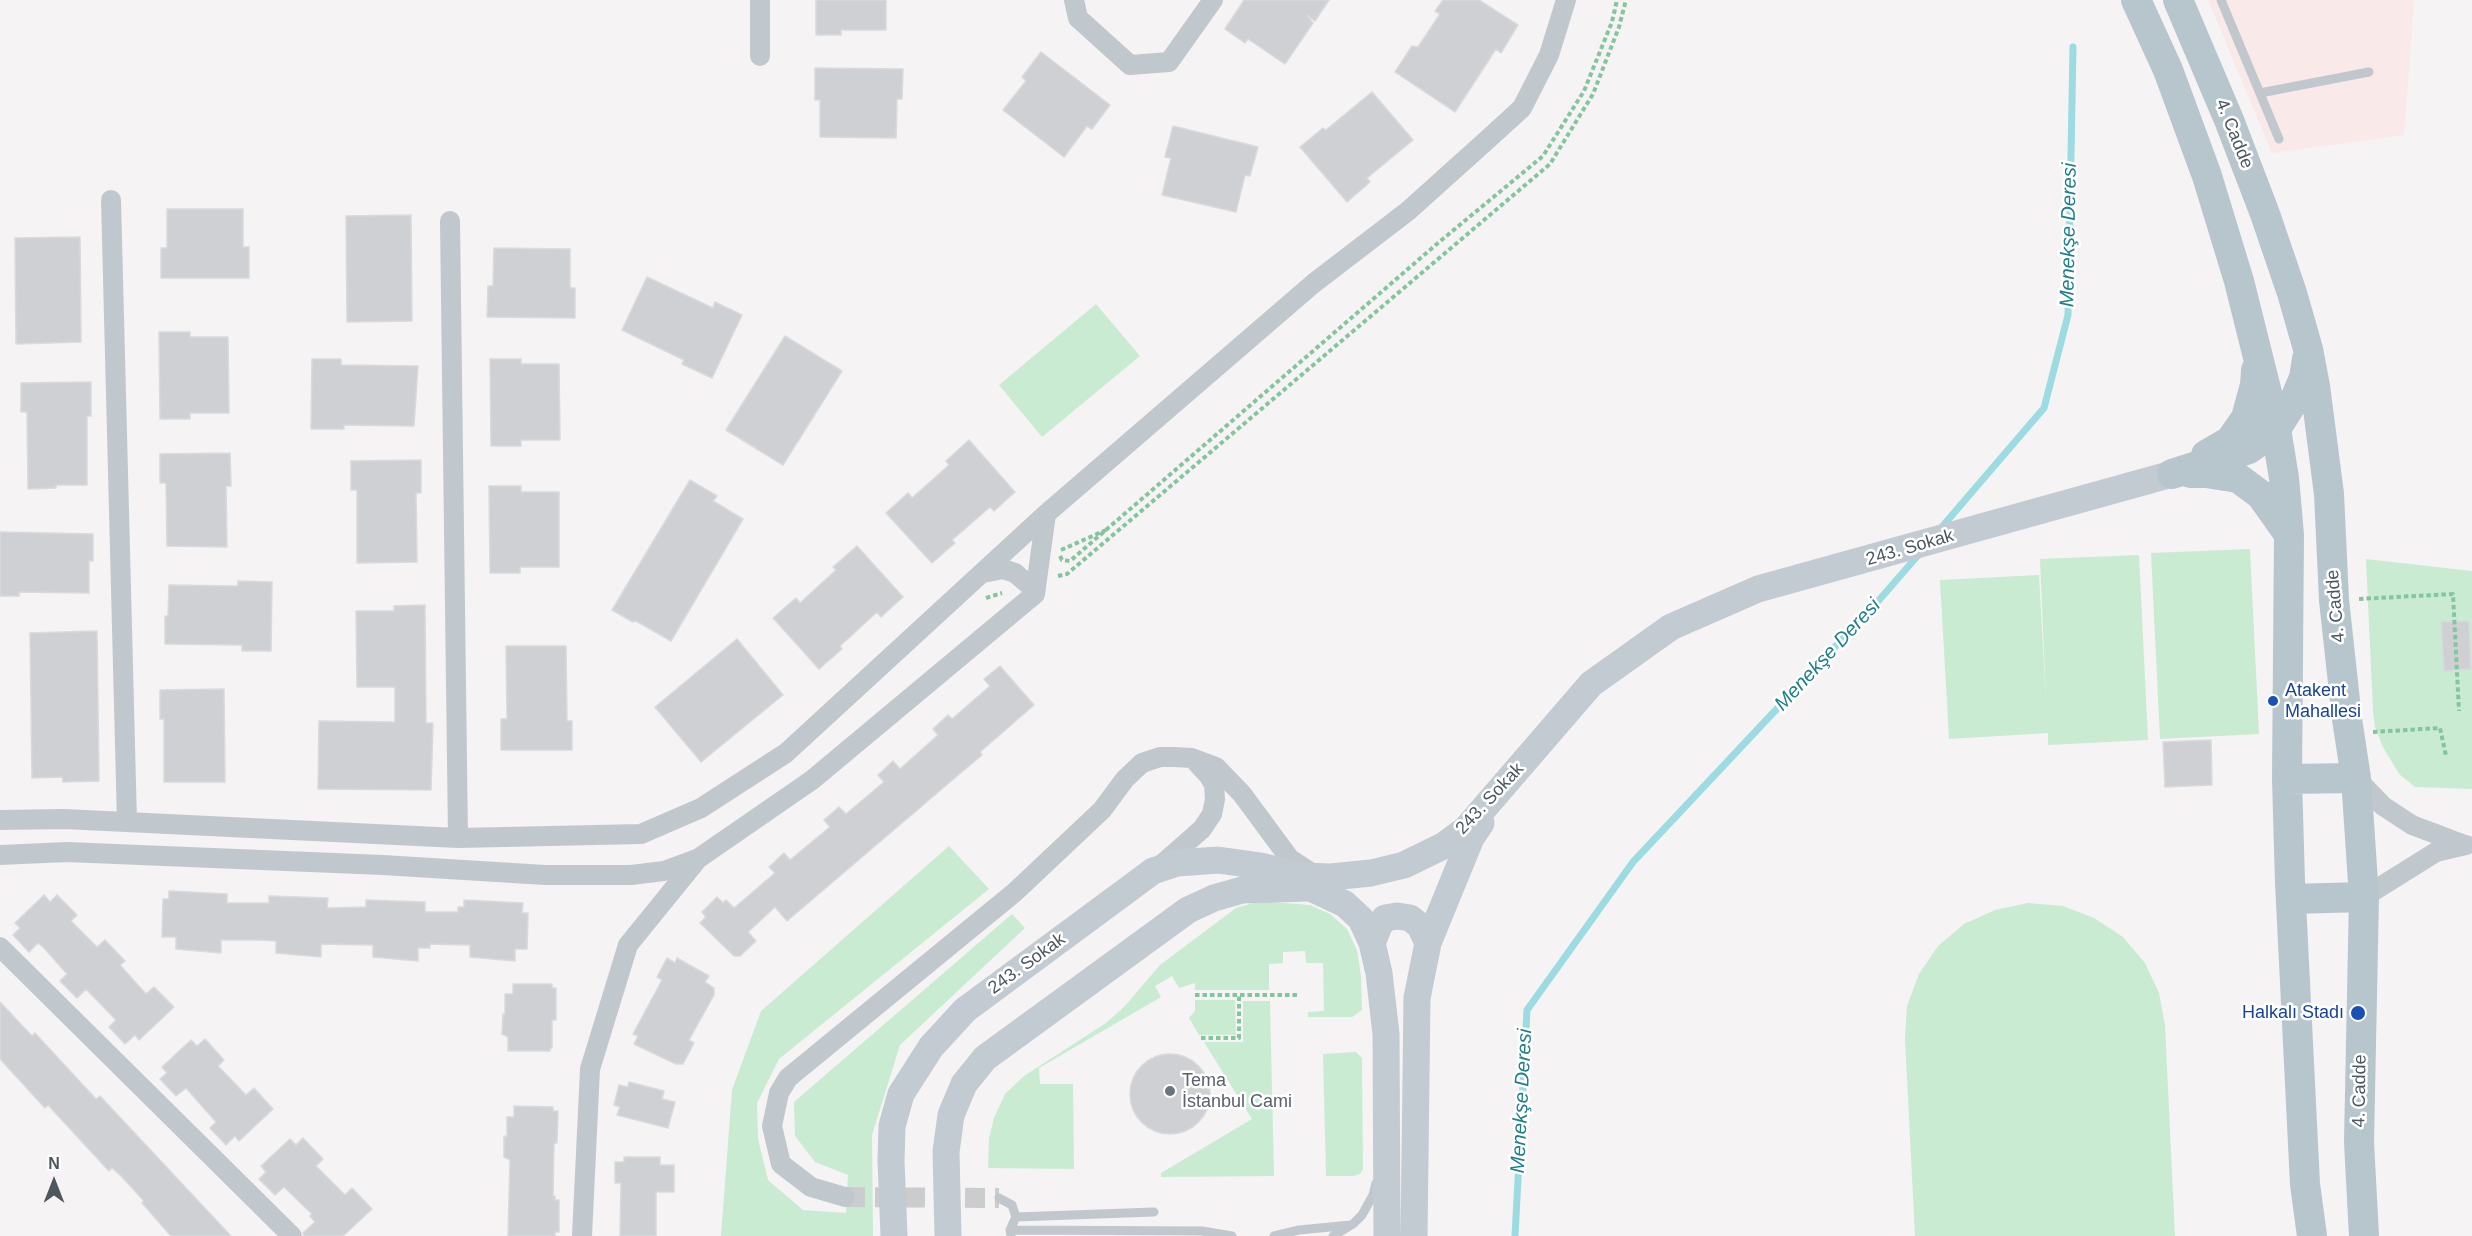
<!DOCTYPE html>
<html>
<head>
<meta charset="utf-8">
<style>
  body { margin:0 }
  #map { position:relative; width:2472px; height:1236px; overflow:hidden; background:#f5f3f3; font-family:Helvetica,sans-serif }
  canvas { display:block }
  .north { position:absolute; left:24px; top:1152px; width:60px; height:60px; -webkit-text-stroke:4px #fff; paint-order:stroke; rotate:0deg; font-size:16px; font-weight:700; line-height:24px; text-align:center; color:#4d585e }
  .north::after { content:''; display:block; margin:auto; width:21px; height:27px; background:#4d585e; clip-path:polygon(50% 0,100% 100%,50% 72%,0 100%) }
</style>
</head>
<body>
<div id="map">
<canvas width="2472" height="1236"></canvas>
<div class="north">N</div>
</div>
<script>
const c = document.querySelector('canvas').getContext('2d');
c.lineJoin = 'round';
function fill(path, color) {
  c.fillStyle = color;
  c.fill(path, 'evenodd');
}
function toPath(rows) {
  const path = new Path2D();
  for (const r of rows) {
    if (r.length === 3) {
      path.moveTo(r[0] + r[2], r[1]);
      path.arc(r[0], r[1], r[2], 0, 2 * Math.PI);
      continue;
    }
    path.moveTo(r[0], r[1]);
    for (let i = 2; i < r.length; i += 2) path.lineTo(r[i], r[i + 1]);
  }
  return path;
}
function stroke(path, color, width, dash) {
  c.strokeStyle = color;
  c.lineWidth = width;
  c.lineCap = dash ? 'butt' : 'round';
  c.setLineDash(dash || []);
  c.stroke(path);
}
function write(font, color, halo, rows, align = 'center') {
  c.font = font + ' Helvetica,sans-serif';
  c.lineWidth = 5;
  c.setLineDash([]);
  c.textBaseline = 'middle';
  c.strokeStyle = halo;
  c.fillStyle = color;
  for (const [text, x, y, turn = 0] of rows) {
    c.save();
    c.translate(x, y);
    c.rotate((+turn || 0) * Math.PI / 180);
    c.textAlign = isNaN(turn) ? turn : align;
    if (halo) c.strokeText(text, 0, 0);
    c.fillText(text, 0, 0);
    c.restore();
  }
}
fill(toPath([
  [2208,0,2414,0,2404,135,2272,153]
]), '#f9e9e9');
fill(toPath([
  [1096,304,1140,356,1042,437,999,385],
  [2250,549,2259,734,2160,739,2151,553],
  [2139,555,2148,740,2048,745,2048,733,1949,739,1940,580,2039,575,2046,701,2040,559],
  [2366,559,2472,571,2472,789,2415,787,2399,774,2383,747,2375,727,2373,711],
  [949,846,989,889,779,1059,757,1103,758,1139,768,1180,803,1210,846,1213,848,1175,815,1162,795,1136,794,1102,1012,914,1025,928,900,1045,872,1135,873,1236,721,1236,732,1090,761,1011],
  [1260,901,1310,905,1330,914,1347,929,1357,950,1361,976,1362,1010,1352,1017,1308,1017,1308,1012,1324,1011,1323,963,1306,963,1305,951,1283,952,1283,963,1269,964,1269,990,1195,990,1195,983,1179,988,1172,976,1155,986,1161,997,1039,1068,1040,1084,1073,1084,1074,1169,988,1168,989,1138,994,1118,1005,1094,1024,1076,1106,1023,1125,1006,1160,965,1236,908],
  [2028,903,2063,906,2094,918,2123,937,2145,963,2159,993,2165,1025,2175,1236,1915,1236,1905,1039,1907,1006,1919,974,1938,946,1964,924,1995,910],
  [1195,1000,1235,1000,1236,1035,1199,1035,1189,1018,1195,1011],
  [1243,1001,1270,1001,1274,1176,1161,1177,1161,1173,1252,1119,1204,1042,1243,1042],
  [1356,1052,1362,1058,1363,1169,1360,1174,1354,1176,1326,1176,1323,1054]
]), '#c9ebd2');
stroke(toPath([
  [1941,528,2044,408,2068,315,2073,47],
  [1515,1236,1527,1010,1633,862,1880,599,1920,553]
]), '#9cdbe2', 7);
const building = toPath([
  [816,0,886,0,886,30,841,30,841,35,816,35,816,0],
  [1244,0,1329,0,1315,21,1307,15,1313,23,1285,64,1248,39,1245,43,1225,29,1244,0],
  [1443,0,1479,0,1518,25,1501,53,1496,49,1455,112,1395,72,1412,46,1418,47,1440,14,1435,11,1443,0],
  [1041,52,1110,105,1092,129,1087,126,1064,157,1003,110,1026,81,1022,77,1041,52],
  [815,68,903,69,902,99,897,99,896,138,820,137,820,100,815,100,815,68],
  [1372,92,1413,140,1367,178,1370,182,1347,202,1300,147,1323,128,1326,130,1372,92],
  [1173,126,1258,147,1250,176,1245,175,1236,212,1162,195,1171,158,1165,157,1173,126],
  [167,209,243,209,243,247,249,247,249,278,161,278,161,248,167,248,167,209],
  [411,215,412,321,347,322,346,216,411,215],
  [80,237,81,342,16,344,15,238,80,237],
  [494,248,570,249,570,288,575,288,575,318,487,317,488,286,493,286,494,248],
  [647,277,713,308,715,302,742,315,712,378,682,364,684,360,622,330,647,277],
  [159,332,190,332,190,337,228,337,229,413,190,413,190,419,160,419,159,332],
  [785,336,842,371,783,465,726,430,785,336],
  [312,359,341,359,341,365,418,366,414,426,344,425,344,429,311,429,312,359],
  [490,359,521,359,521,364,559,364,560,440,521,440,521,446,491,446,490,359],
  [91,382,91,416,87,416,87,485,56,485,56,488,28,489,27,412,21,412,21,383,91,382],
  [969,440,1015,492,994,511,990,507,952,540,955,543,932,563,886,513,908,493,912,498,949,465,946,461,969,440],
  [230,453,231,486,226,486,227,547,167,546,166,483,160,483,160,454,230,453],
  [421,460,421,493,416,493,417,562,357,563,357,490,351,490,351,461,421,460],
  [690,480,717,496,713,501,743,519,671,641,636,621,633,622,612,610,690,480],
  [489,486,521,486,521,492,559,492,559,567,520,567,520,573,490,573,489,486],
  [0,532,93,534,93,561,89,561,89,593,19,592,19,596,0,596,0,532],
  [857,546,903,597,881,617,877,612,840,646,842,649,819,669,773,618,796,598,800,603,836,570,833,567,857,546],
  [238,581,272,582,271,651,242,651,242,645,165,644,165,616,168,616,169,585,238,586,238,581],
  [425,605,426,723,433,723,431,790,318,789,319,721,395,722,395,687,357,687,356,611,394,611,394,606,425,605],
  [2469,621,2471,669,2444,671,2441,622,2469,621],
  [97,631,99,781,63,782,62,777,32,778,30,633,97,631],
  [737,639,783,695,701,762,655,707,737,639],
  [506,646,566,646,567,721,572,721,572,750,501,750,501,719,507,719,506,646],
  [1000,666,1034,705,980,752,982,755,950,782,787,921,775,907,748,932,756,941,740,956,734,956,700,923,706,917,702,912,717,897,723,903,726,900,734,908,775,873,769,867,784,853,790,860,830,827,824,820,839,807,846,814,884,782,878,775,893,761,900,769,938,735,933,729,948,715,952,719,990,686,984,679,1000,666],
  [224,689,225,782,164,782,164,719,160,719,160,690,224,689],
  [2211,740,2212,785,2165,787,2163,742,2211,740],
  [169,891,227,894,227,903,269,903,269,896,328,898,327,908,366,907,366,900,425,902,425,912,458,912,458,907,464,907,464,900,523,903,522,913,528,913,527,949,515,949,515,961,470,957,470,945,430,944,430,948,418,948,418,961,373,957,373,945,321,944,321,957,276,953,276,941,262,940,221,940,221,953,176,949,176,937,162,937,163,899,169,899,169,891],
  [44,895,50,902,57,895,77,915,71,921,97,947,105,940,125,961,120,965,146,994,154,987,174,1007,139,1040,135,1035,125,1044,109,1027,116,1020,86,989,77,998,60,981,67,974,43,947,38,943,29,952,13,935,20,928,15,923,44,895],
  [667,958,675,963,677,958,709,976,705,982,714,988,714,995,689,1040,694,1043,683,1064,676,1064,634,1044,638,1036,633,1034,662,980,657,977,667,958],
  [513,984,552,984,552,988,556,988,556,1020,552,1020,552,1048,550,1048,550,1051,508,1051,508,1037,502,1034,503,1014,505,1014,505,994,513,994,513,984],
  [0,1002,32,1036,35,1033,96,1099,100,1096,231,1236,171,1236,142,1203,144,1201,121,1176,112,1168,109,1171,48,1105,45,1108,0,1059,0,1002],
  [205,1039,224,1060,218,1066,246,1095,254,1088,273,1109,239,1141,235,1136,226,1145,210,1128,216,1122,186,1088,176,1096,160,1079,167,1073,162,1067,191,1040,197,1046,205,1039],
  [1170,1094,40],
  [629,1082,664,1091,662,1099,675,1102,668,1128,617,1115,620,1107,614,1105,619,1085,628,1087,629,1082],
  [514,1106,553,1107,553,1111,558,1111,557,1143,554,1143,553,1196,555,1196,555,1200,559,1200,559,1232,555,1232,555,1236,508,1236,510,1160,504,1157,504,1136,507,1137,507,1117,514,1117,514,1106],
  [303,1138,323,1159,316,1166,345,1195,352,1188,372,1209,343,1236,304,1236,303,1233,315,1222,310,1216,312,1214,284,1187,275,1195,259,1179,266,1172,261,1166,290,1139,296,1145,303,1138],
  [624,1157,660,1157,660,1165,674,1165,674,1192,656,1192,656,1236,620,1236,621,1183,615,1183,615,1162,624,1162,624,1157]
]);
fill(building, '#ced0d4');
stroke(building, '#d8dadd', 1.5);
stroke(toPath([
  [845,1197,999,1198]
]), '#cbccce', 20, [20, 10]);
stroke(toPath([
  [1061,550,1106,530],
  [1060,556,1062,560,1070,561,1438,243,1543,156,1584,91,1612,22,1617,0],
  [1058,576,1067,574,1550,164,1593,94,1619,27,1626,0],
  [986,598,1002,593],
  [2359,599,2453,594,2459,711],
  [2373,732,2440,728,2446,756],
  [1195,995,1297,995],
  [1201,1038,1239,1038,1239,995]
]), '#85c59e', 4, [4.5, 3]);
stroke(toPath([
  [2221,0,2279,139],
  [2260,93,2369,72],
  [999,1198,1012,1205,1016,1217,1010,1230,1011,1236],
  [1016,1217,1154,1212],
  [1010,1230,1202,1231,1232,1236],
  [1274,1236,1299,1230,1351,1225],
  [1333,1236,1353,1224,1362,1215,1373,1195,1376,1183]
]), '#c1c8cd', 9);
stroke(toPath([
  [760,0,760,56],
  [1074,0,1078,18,1130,65,1169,62,1213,0],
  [111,200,127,822],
  [450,221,458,838],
  [983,573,1003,569,1015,573,1029,585,1035,594],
  [2356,778,2383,806,2412,825,2465,845],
  [0,820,64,819,458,838,641,834,701,808,786,753,1046,514,1314,283,1408,211,1487,140,1522,108,1549,55,1566,0],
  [0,855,67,852,383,865,545,875,631,875,664,871,699,858,812,780,1035,594,1046,514],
  [1160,866,1202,829,1212,814,1215,799,1214,785,1209,776,1196,762],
  [2364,897,2436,852,2466,845],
  [0,947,292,1236],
  [845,1197,811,1187,781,1164,772,1126,779,1093,788,1078,1015,892,1102,810,1125,779,1142,763,1160,757,1174,757,1192,758,1216,767,1242,794,1290,859,1313,874],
  [582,1236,590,1069,628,945,697,860]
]), '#c1c8cd', 20);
stroke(toPath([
  [1313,889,1345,904,1361,919,1372,943,1379,973,1386,1034,1387,1236],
  [1372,943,1379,926,1385,918,1397,916,1410,918,1420,926,1428,943],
  [894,1236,891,1161,892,1126,901,1094,931,1047,965,1010,1153,871,1177,863,1218,860,1261,866,1301,876,1331,877,1371,873,1404,865,1443,846,1466,829,1591,684,1671,627,1758,589,2172,474],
  [948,1236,946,1152,951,1115,964,1084,985,1058,1188,910,1214,898,1242,890,1307,888],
  [1414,1236,1417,998,1428,943,1471,838,1481,823]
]), '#c2cbd1', 27);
stroke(toPath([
  [2136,0,2168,70,2207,176,2239,281,2276,429,2284,478,2289,535,2287,779,2290,882,2305,1184,2312,1236],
  [2178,0,2229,120,2265,214,2292,293,2308,349,2315,386,2329,494,2334,600,2347,719,2356,778,2364,897,2359,1142,2364,1236],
  [2206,455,2230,441,2246,418,2255,385,2256,370],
  [2190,473,2206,473,2238,478,2261,495,2288,533],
  [2172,474,2249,449,2276,429,2295,399,2304,378,2307,359],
  [2287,779,2356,778],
  [2291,899,2364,897]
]), '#b7c5cd', 30);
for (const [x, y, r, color] of [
  [2273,701,6,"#1a4fb4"],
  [2358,1013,8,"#1a4fb4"],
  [1170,1091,6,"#6b7280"]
]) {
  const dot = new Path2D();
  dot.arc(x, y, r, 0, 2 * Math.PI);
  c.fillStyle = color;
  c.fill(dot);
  stroke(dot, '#fff', 2);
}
write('18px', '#4d585e', '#fff', [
  ["4. Cadde",2234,134,68],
  ["243. Sokak",1910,548,-16],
  ["4. Cadde",2336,606,-95],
  ["243. Sokak",1490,799,-47],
  ["243. Sokak",1027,964,-36],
  ["4. Cadde",2360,1091,-89]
]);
write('18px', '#164399', '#fff', [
  ["Atakent",2285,691],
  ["Mahallesi",2285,712],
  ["Halkalı Stadı",2344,1013,"right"]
], 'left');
write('18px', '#5b616d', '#fff', [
  ["Tema",1182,1081],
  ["İstanbul Cami",1182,1102]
], 'left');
write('italic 20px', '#1e7e89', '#fff', [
  ["Menekşe Deresi",2069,235,-89],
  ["Menekşe Deresi",1828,655,-47],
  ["Menekşe Deresi",1522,1101,-87]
]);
</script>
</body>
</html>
